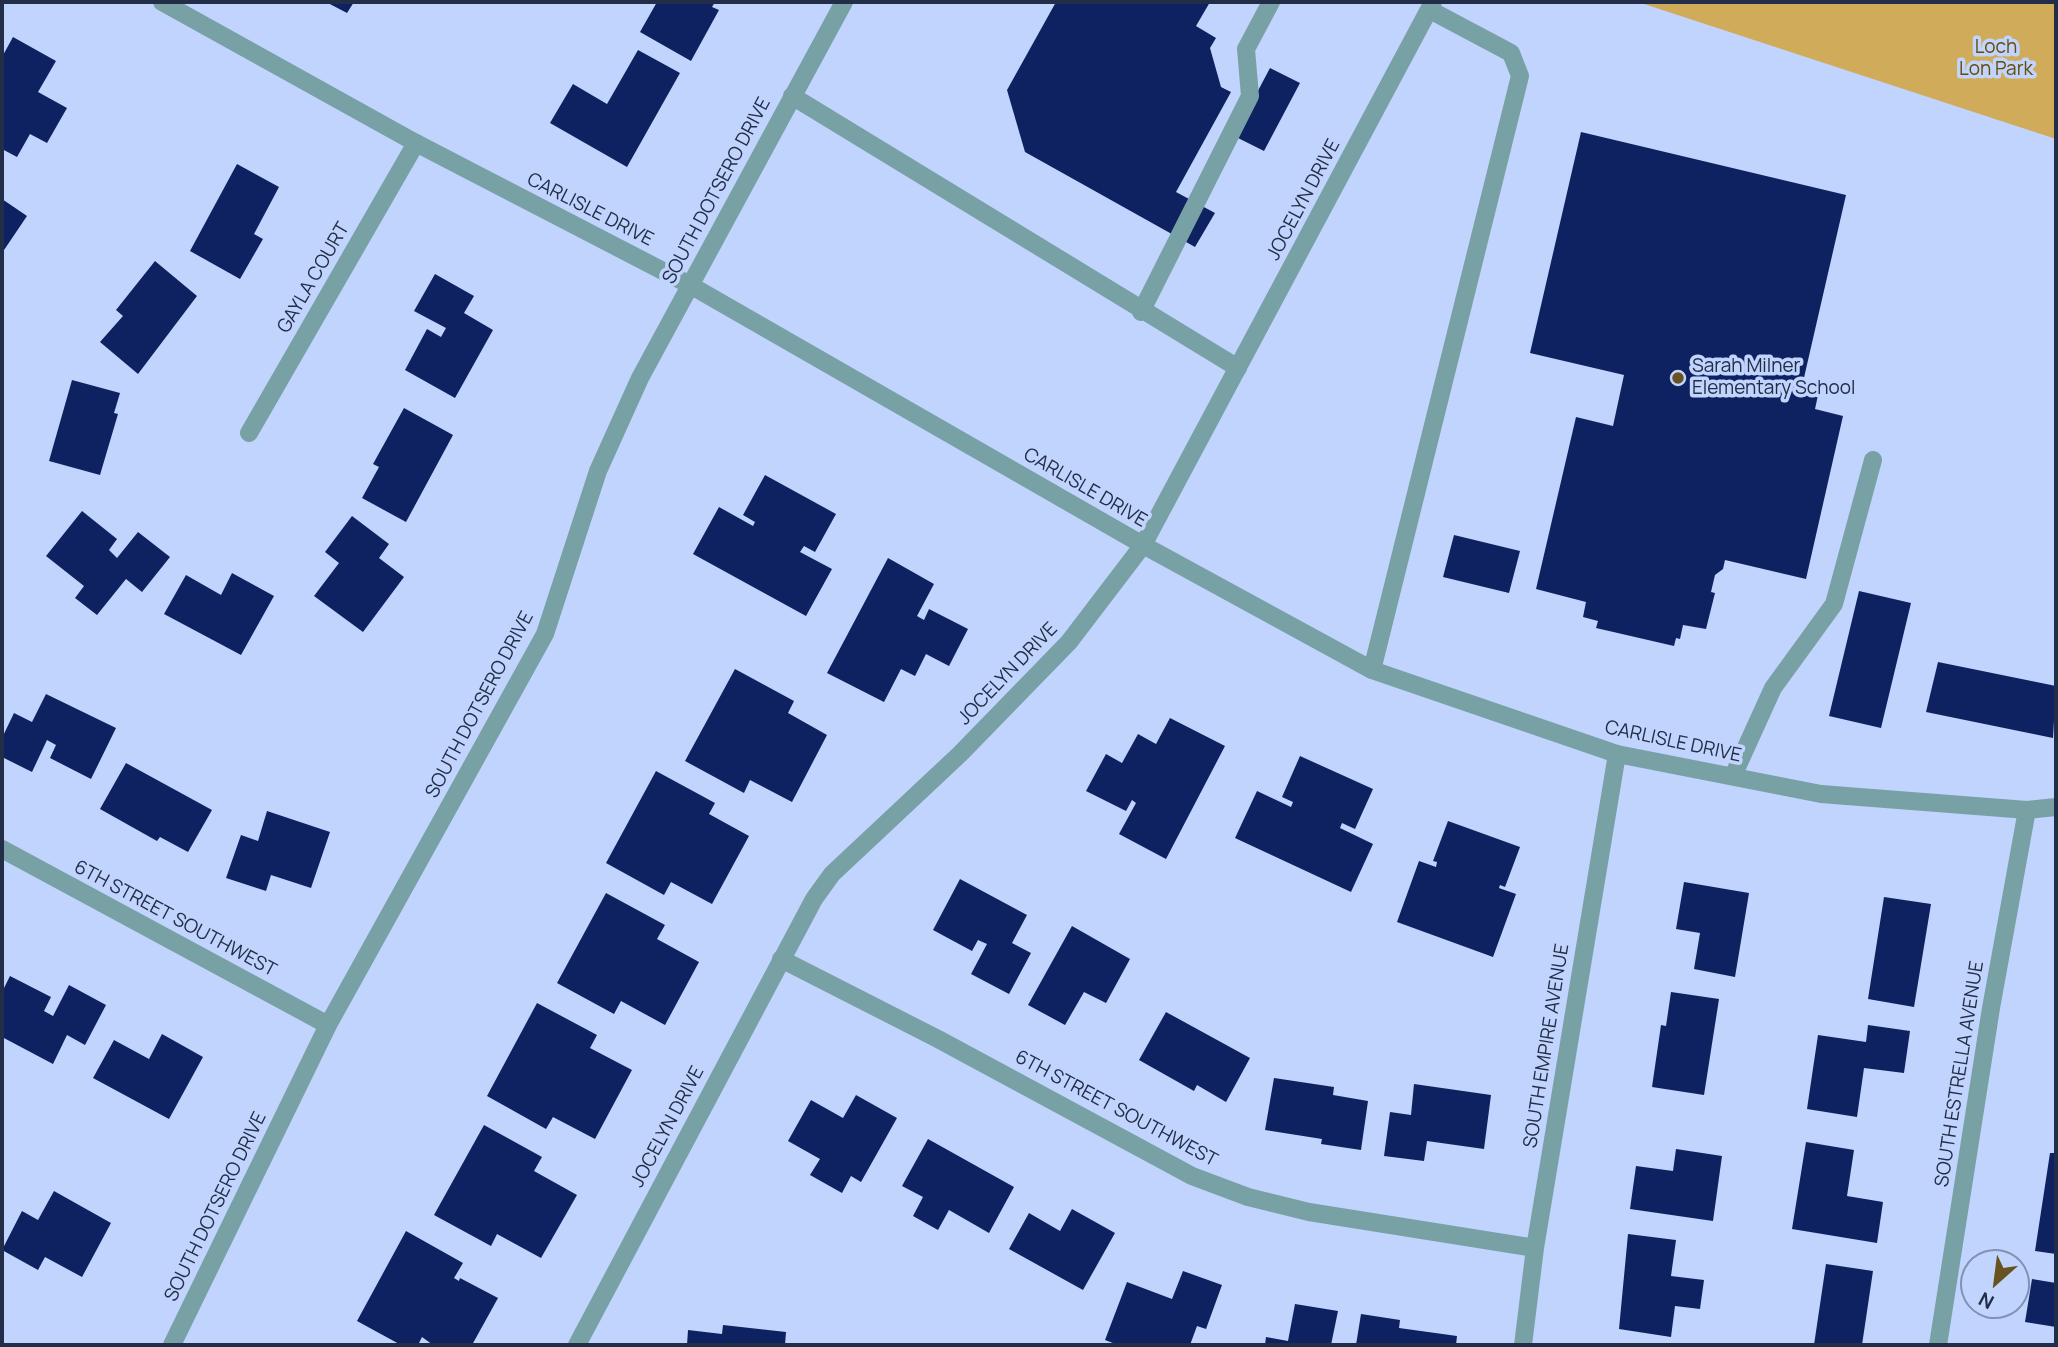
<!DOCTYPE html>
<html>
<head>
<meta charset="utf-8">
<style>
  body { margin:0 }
  #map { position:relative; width:2058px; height:1347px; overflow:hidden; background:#c1d4fd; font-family:Manrope,sans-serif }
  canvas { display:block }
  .frame { position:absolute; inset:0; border:4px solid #222e48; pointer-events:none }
  .north { position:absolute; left:1960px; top:1249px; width:70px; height:70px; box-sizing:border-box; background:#c1d4fd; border:2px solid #8192b5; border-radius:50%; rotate:208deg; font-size:19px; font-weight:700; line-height:28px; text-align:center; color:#222e48 }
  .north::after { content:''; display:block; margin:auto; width:24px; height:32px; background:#685221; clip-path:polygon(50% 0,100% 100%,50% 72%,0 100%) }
</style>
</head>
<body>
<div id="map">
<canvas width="2058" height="1347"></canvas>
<div class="frame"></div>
<div class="north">N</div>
</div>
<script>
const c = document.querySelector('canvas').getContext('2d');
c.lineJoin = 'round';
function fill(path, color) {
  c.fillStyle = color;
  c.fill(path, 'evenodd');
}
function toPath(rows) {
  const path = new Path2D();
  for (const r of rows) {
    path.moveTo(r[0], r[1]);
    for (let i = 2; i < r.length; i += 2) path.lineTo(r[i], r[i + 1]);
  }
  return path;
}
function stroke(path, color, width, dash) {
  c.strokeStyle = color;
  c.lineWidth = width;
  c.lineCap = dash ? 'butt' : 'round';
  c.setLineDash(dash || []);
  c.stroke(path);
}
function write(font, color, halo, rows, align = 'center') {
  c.font = font + ' Manrope,sans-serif';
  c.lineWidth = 7;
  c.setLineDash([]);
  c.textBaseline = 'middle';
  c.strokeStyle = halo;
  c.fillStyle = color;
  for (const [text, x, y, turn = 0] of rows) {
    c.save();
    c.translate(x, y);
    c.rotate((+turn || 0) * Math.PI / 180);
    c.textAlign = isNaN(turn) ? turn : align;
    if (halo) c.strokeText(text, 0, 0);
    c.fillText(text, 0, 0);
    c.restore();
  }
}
fill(toPath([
  [1638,2,2056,2,2056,139]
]), '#cfab5a');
fill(toPath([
  [326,2,354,2,347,13],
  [657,2,715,2,712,7,719,10,691,61,640,32],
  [1056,2,1210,2,1196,26,1216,38,1210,48,1221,87,1231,92,1176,192,1215,213,1195,247,1025,152,1007,90],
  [13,37,56,61,38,92,67,108,47,143,30,134,17,157,2,149,2,57],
  [638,50,680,73,627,167,550,123,573,84,607,104],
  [1270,68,1300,83,1264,151,1234,136],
  [1581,132,1846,195,1803,382,1820,386,1815,409,1843,416,1806,579,1725,560,1723,569,1715,575,1711,592,1715,593,1706,629,1683,625,1680,639,1676,638,1674,646,1596,628,1598,621,1583,617,1586,602,1536,589,1576,417,1613,426,1624,375,1530,353],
  [237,164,279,187,254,234,263,239,240,279,190,251],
  [2,199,27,216,2,253],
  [155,261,197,296,138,374,100,342,123,316,116,310],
  [435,274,474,296,464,313,493,330,455,398,405,370,427,329,441,337,446,328,414,311],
  [72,380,120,393,114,413,118,414,100,475,49,461],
  [404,408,453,435,406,522,362,498,379,467,373,464],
  [765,475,836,514,815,552,804,546,800,552,832,569,806,616,693,554,719,507,753,526,755,522,743,515],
  [82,511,117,539,109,550,117,558,138,532,170,557,142,592,126,579,97,615,75,598,84,586,46,556],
  [352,516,389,544,379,558,404,577,363,632,314,596,339,563,325,552],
  [1454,535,1520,551,1509,593,1443,577],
  [888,558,934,584,917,616,924,620,929,609,968,629,949,666,926,654,915,676,901,669,884,702,827,673],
  [232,573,274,596,241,655,164,614,186,575,221,595],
  [1859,591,1911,603,1881,728,1829,716],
  [1938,662,2056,686,2053,738,1926,712],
  [735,669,794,701,788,713,827,735,792,802,750,780,744,793,685,761],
  [46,694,116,728,91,779,50,758,56,745,47,740,32,772,2,757,2,738,14,713,32,722],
  [1170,718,1225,746,1166,859,1119,834,1136,803,1132,800,1126,811,1086,791,1106,754,1122,763,1138,734,1156,744],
  [1300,756,1373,789,1355,829,1342,823,1340,828,1373,844,1351,892,1235,838,1257,791,1291,807,1293,802,1282,797],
  [126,763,212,810,188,852,160,837,157,841,100,809],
  [656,771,715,803,709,814,749,836,712,904,671,882,664,895,606,863],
  [267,811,330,832,311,888,271,875,266,891,226,878,241,835,258,841],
  [1448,821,1520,847,1505,887,1500,885,1499,888,1516,894,1493,957,1397,922,1419,861,1436,867,1437,862,1433,861],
  [960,879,1027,915,1012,943,1031,953,1009,994,971,974,987,944,978,940,972,951,933,930],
  [1684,882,1749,893,1735,977,1694,969,1700,933,1676,929],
  [606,893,665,925,657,939,699,962,665,1025,621,1001,614,1014,557,983],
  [1884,897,1931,904,1914,1007,1868,999],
  [1072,926,1130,959,1106,1003,1084,992,1065,1025,1028,1005],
  [10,976,51,997,44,1011,53,1016,69,985,106,1005,85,1045,67,1035,53,1064,2,1037,2,992],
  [1671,992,1719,999,1704,1095,1652,1087,1661,1025,1666,1026],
  [537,1003,597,1035,590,1048,632,1070,595,1139,553,1117,546,1129,487,1096],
  [1166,1012,1250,1058,1226,1102,1197,1085,1194,1091,1139,1060],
  [1868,1025,1910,1031,1904,1073,1864,1068,1857,1117,1807,1109,1818,1035,1866,1042],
  [162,1034,203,1057,169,1119,93,1078,114,1040,149,1059],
  [1274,1078,1334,1087,1333,1095,1368,1101,1361,1150,1321,1144,1322,1139,1265,1130],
  [1414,1084,1491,1095,1484,1149,1427,1141,1424,1161,1384,1156,1390,1112,1411,1115],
  [856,1095,897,1118,861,1182,851,1176,842,1193,810,1175,820,1159,788,1141,811,1100,843,1118],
  [484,1125,542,1157,534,1171,577,1195,541,1258,497,1234,491,1246,434,1215],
  [928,1139,1014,1187,989,1233,949,1210,938,1230,913,1216,923,1197,902,1186],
  [1806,1142,1854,1150,1847,1196,1883,1202,1877,1243,1792,1229],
  [1676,1149,1722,1156,1713,1221,1630,1209,1636,1166,1673,1171],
  [2050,1153,2056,1153,2056,1254,2035,1251],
  [54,1191,111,1223,82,1277,45,1257,38,1270,2,1250,22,1211,38,1220],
  [1072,1209,1115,1233,1083,1290,1009,1249,1029,1213,1060,1231],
  [406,1231,463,1263,454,1278,459,1281,460,1278,498,1298,472,1345,433,1345,422,1337,418,1345,401,1345,357,1321],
  [1628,1234,1676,1240,1671,1276,1704,1280,1700,1309,1675,1306,1671,1337,1619,1329],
  [1826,1264,1873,1271,1862,1345,1814,1345],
  [1183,1271,1222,1285,1206,1329,1197,1326,1190,1345,1118,1345,1105,1340,1127,1282,1172,1299],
  [2032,1279,2056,1283,2056,1327,2025,1322],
  [1295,1304,1338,1311,1331,1345,1265,1345,1266,1337,1288,1341],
  [1361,1314,1400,1320,1399,1328,1457,1336,1456,1345,1356,1345],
  [723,1325,786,1332,785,1345,687,1345,688,1330,722,1334]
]), '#0e2261');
stroke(toPath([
  [792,96,1238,368],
  [1141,312,1250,96,1246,49,1271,2],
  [1372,670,1520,76,1511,53,1430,10],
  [1733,776,1773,688,1834,604,1873,460]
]), '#78a1a6', 18);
stroke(toPath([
  [249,433,416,143],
  [2,849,328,1025],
  [781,959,938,1039,1192,1176,1248,1197,1309,1212,1535,1248],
  [172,1345,328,1025,545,634,598,471,640,378,844,2],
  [577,1345,814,899,832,874,960,754,1069,642,1143,545,1433,2],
  [1523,1345,1535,1248,1617,754],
  [1938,1345,1991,1008,2027,810]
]), '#78a1a6', 18);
stroke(toPath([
  [162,2,416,143,690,285,1143,545,1372,670,1617,754,1821,794,2027,810,2056,807]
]), '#78a1a6', 18);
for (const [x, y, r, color] of [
  [1678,378,7,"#685221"]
]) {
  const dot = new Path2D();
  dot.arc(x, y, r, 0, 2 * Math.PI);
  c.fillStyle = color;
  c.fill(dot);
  stroke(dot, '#c1d4fd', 2.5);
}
write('19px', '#664c04', '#c1d4fd', [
  ["Loch",1996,48],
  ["Lon Park",1996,70]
]);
write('19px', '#222e48', '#c1d4fd', [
  ["SOUTH DOTSERO DRIVE",717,191,-62],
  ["JOCELYN DRIVE",1304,200,-62],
  ["CARLISLE DRIVE",590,210,27],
  ["GAYLA COURT",314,278,-60],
  ["CARLISLE DRIVE",1085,488,30],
  ["JOCELYN DRIVE",1008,674,-46],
  ["SOUTH DOTSERO DRIVE",480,705,-62],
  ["CARLISLE DRIVE",1673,742,12],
  ["6TH STREET SOUTHWEST",175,919,28],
  ["SOUTH EMPIRE AVENUE",1547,1046,-81],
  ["SOUTH ESTRELLA AVENUE",1960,1074,-81],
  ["6TH STREET SOUTHWEST",1116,1109,28],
  ["JOCELYN DRIVE",668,1127,-62],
  ["SOUTH DOTSERO DRIVE",216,1207,-64]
]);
write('19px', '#222e48', '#c1d4fd', [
  ["Sarah Milner",1692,367],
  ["Elementary School",1692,389]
], 'left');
</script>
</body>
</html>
